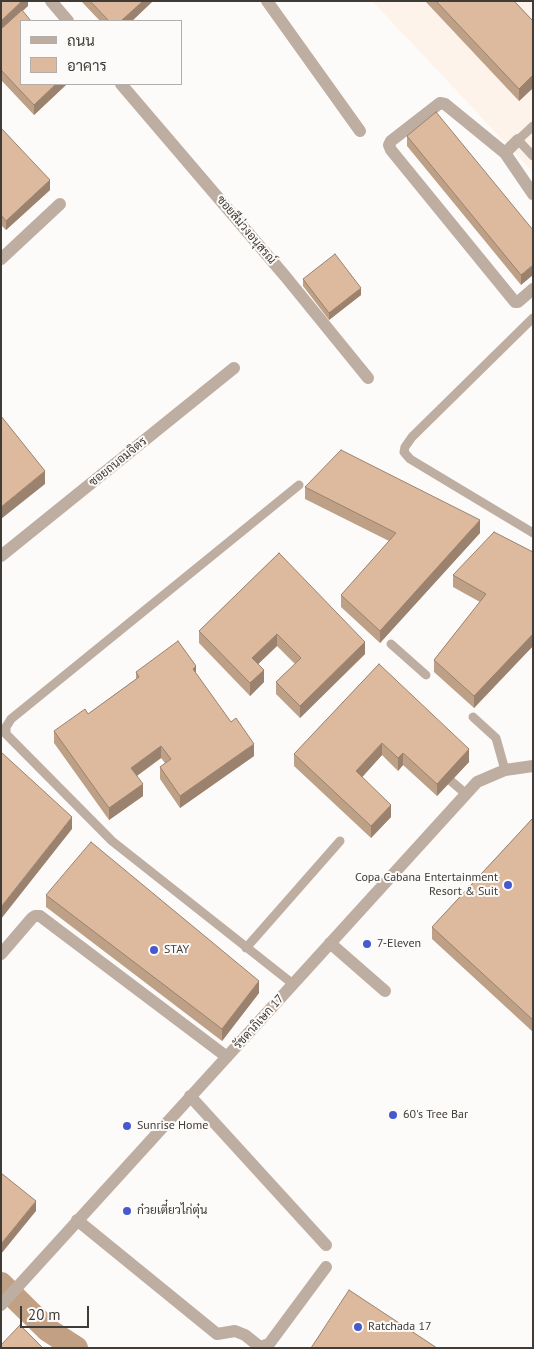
<!DOCTYPE html>
<html>
<head>
<meta charset="utf-8">
<style>
  body { margin:0 }
  #map { position:relative; width:534px; height:1349px; overflow:hidden; background:#fdfbf9; font-family:"PT Sans",Sarabun,sans-serif }
  canvas { display:block }
  .frame { position:absolute; inset:0; border:2px solid #3f3b37; pointer-events:none }
  .legend { position:absolute; left:20px; top:20px; width:162px; height:65px; box-sizing:border-box; background:#fdfbf9; border:1px solid #b1aeab; margin:0; padding:6px 9px; list-style:none; font-size:15px; color:#3f3b37 }
  .legend li { display:flex; align-items:center; gap:10px; height:25px }
  .legend b { width:25px; border:1px solid #b1aeab }
  .scale { position:absolute; left:20px; top:1306px; width:69px; height:22px; box-sizing:border-box; border:2px solid #3f3b37; border-top:0; padding-left:6px; font-size:15px; line-height:18px; white-space:nowrap; color:#3f3b37; -webkit-text-stroke:4px #fdfbf9; paint-order:stroke }
</style>
</head>
<body>
<div id="map">
<canvas width="534" height="1349"></canvas>
<div class="frame"></div>
<ul class="legend">
<li><b style="height:6px;background:#beaea1"></b>ถนน</li>
<li><b style="height:14px;background:#ddba9d"></b>อาคาร</li>
</ul>
<div class="scale">20 m</div>
</div>
<script>
const c = document.querySelector('canvas').getContext('2d');
c.lineJoin = 'round';
function fill(path, color) {
  c.fillStyle = color;
  c.fill(path, 'evenodd');
}
function toPath(rows) {
  const path = new Path2D();
  for (const r of rows) {
    path.moveTo(r[0], r[1]);
    for (let i = 2; i < r.length; i += 2) path.lineTo(r[i], r[i + 1]);
  }
  return path;
}
function stroke(path, color, width, dash) {
  c.strokeStyle = color;
  c.lineWidth = width;
  c.lineCap = dash ? 'butt' : 'round';
  c.setLineDash(dash || []);
  c.stroke(path);
}
function write(font, color, halo, rows, align = 'center') {
  c.font = font + ' "PT Sans",Sarabun,sans-serif';
  c.lineWidth = 4;
  c.setLineDash([]);
  c.textBaseline = 'middle';
  c.strokeStyle = halo;
  c.fillStyle = color;
  for (const [text, x, y, turn = 0] of rows) {
    c.save();
    c.translate(x, y);
    c.rotate((+turn || 0) * Math.PI / 180);
    c.textAlign = isNaN(turn) ? turn : align;
    if (halo) c.strokeText(text, 0, 0);
    c.fillText(text, 0, 0);
    c.restore();
  }
}
fill(toPath([
  [372,1,533,1,533,172]
]), '#fdf3ea');
stroke(toPath([
  [1,1284,48,1330,76,1348]
]), '#c2a084', 24);
stroke(toPath([
  [533,126,518,140,533,156],
  [533,318,412,437,405,447,404,452,410,459,533,533],
  [391,644,426,675],
  [473,717,496,738,505,770],
  [451,781,466,794],
  [246,948,340,841],
  [293,984,112,841,6,734,6,727,11,719,299,485]
]), '#beaea1', 9);
stroke(toPath([
  [51,1,68,21],
  [267,1,360,131],
  [121,84,285,276,368,378],
  [505,153,518,140],
  [533,194,505,153,445,104,440,103,391,141,389,145,391,150,515,302,518,302,533,289],
  [1,259,60,204],
  [1,556,234,368],
  [330,943,385,991],
  [1,954,32,918,35,916,40,916,227,1057],
  [190,1096,326,1245],
  [77,1220,217,1334,235,1331,245,1335,260,1347,269,1344,326,1267],
  [1,1305,477,782,505,770,533,766]
]), '#beaea1', 12);
fill(toPath([
  [1,1,28,1,28,6,22,11,67,84,34,115,1,80],
  [81,1,153,1,132,21,100,21],
  [425,1,514,1,533,21,533,88,519,101],
  [1,128,50,190,6,230,1,225],
  [407,136,533,230,521,285,407,146],
  [303,279,361,295,329,320,303,286],
  [305,487,480,533,380,643,341,607,341,595,389,541,305,499],
  [533,552,533,646,474,708,434,672,434,660,480,602,453,587,453,575],
  [279,553,365,654,300,718,276,694,276,682,295,664,277,646,258,664,264,682,250,696,199,643,199,631],
  [379,664,469,762,437,796,403,765,398,771,382,755,362,777,391,817,371,838,294,766,294,754],
  [136,672,196,674,254,756,180,808,160,779,160,767,165,763,161,758,137,776,143,796,109,820,54,743,54,731,88,714,136,679],
  [533,818,533,1032,432,939,432,927],
  [46,895,259,993,222,1041,46,907]
]), '#bea087');
fill(toPath([
  [22,1,28,1,28,6,1,31,1,21],
  [143,1,153,1,132,21,121,21],
  [533,75,533,88,519,101,519,89],
  [56,84,67,84,34,115,34,105],
  [50,180,50,190,6,230,6,221],
  [533,265,533,275,521,285,521,275],
  [361,288,361,295,329,320,329,313],
  [45,471,45,484,1,519,1,507],
  [480,520,480,533,380,643,380,631],
  [277,634,277,646,252,670,252,658],
  [533,634,533,646,474,708,474,696],
  [365,642,365,654,300,718,300,706],
  [196,666,196,678,193,669],
  [264,670,264,682,250,696,250,683],
  [382,743,382,755,356,784,356,771],
  [254,744,254,756,180,808,180,796],
  [161,746,161,758,131,780,131,768],
  [469,749,469,762,437,796,437,784],
  [403,753,403,765,398,771,398,758],
  [143,784,143,796,109,820,109,808],
  [391,805,391,817,371,838,371,826],
  [72,817,72,829,1,919,1,907],
  [259,981,259,993,222,1041,222,1029],
  [36,1201,36,1211,1,1254,1,1244]
]), '#9b826e');
const building = toPath([
  [1,1,22,1,1,21,1,1],
  [90,1,143,1,121,21,109,21,90,1],
  [436,1,514,1,533,21,533,75,519,89,436,1],
  [22,10,31,21,21,21,21,84,56,84,34,105,1,70,1,29,22,10],
  [436,112,533,230,533,265,521,275,407,136,436,112],
  [1,128,50,180,6,221,1,215,1,128],
  [335,254,361,288,329,313,303,279,335,254],
  [1,416,45,471,1,507,1,416],
  [341,450,480,520,380,631,341,595,396,533,305,487,341,450],
  [494,532,533,552,533,634,474,696,434,660,486,594,453,575,494,532],
  [279,553,365,642,300,706,276,682,301,658,277,634,252,658,264,670,250,683,199,631,279,553],
  [178,641,196,666,193,669,231,722,236,718,254,744,180,796,160,767,171,759,161,746,131,768,143,784,109,808,54,731,85,709,88,714,139,677,136,672,178,641],
  [379,664,469,749,437,784,403,753,398,758,382,743,356,771,391,805,371,826,294,754,379,664],
  [1,752,72,817,1,907,1,752],
  [533,818,533,1020,432,927,533,818],
  [91,842,259,981,222,1029,46,895,91,842],
  [1,1173,36,1201,1,1244,1,1173],
  [349,1290,437,1348,311,1348,349,1290],
  [20,1325,43,1348,1,1348,1,1345,20,1325]
]);
fill(building, '#ddba9d');
stroke(building, '#9b826e', 1);
for (const [x, y, r, color] of [
  [508,885,5,"#465ace"],
  [367,944,5,"#465ace"],
  [154,950,5,"#465ace"],
  [393,1115,5,"#465ace"],
  [127,1126,5,"#465ace"],
  [127,1211,5,"#465ace"],
  [358,1327,5,"#465ace"]
]) {
  const dot = new Path2D();
  dot.arc(x, y, r, 0, 2 * Math.PI);
  c.fillStyle = color;
  c.fill(dot);
  stroke(dot, '#fdfbf9', 2);
}
write('12px', '#3f3b37', '#fdfbf9', [
  ["ซอยสีม่วงอนุสรณ์",246,230,50],
  ["ซอยถนอมจิตร",118,462,-39],
  ["รัชดาภิเษก 17",259,1022,-48]
]);
write('12px', '#3f3b37', '#fdfbf9', [
  ["Copa Cabana Entertainment",498,878,"right"],
  ["Resort & Suit",498,892,"right"],
  ["7-Eleven",377,944],
  ["STAY",164,950],
  ["60's Tree Bar",403,1115],
  ["Sunrise Home",137,1126],
  ["ก๋วยเตี๋ยวไก่ตุ๋น",137,1211],
  ["Ratchada 17",368,1327]
], 'left');
</script>
</body>
</html>
